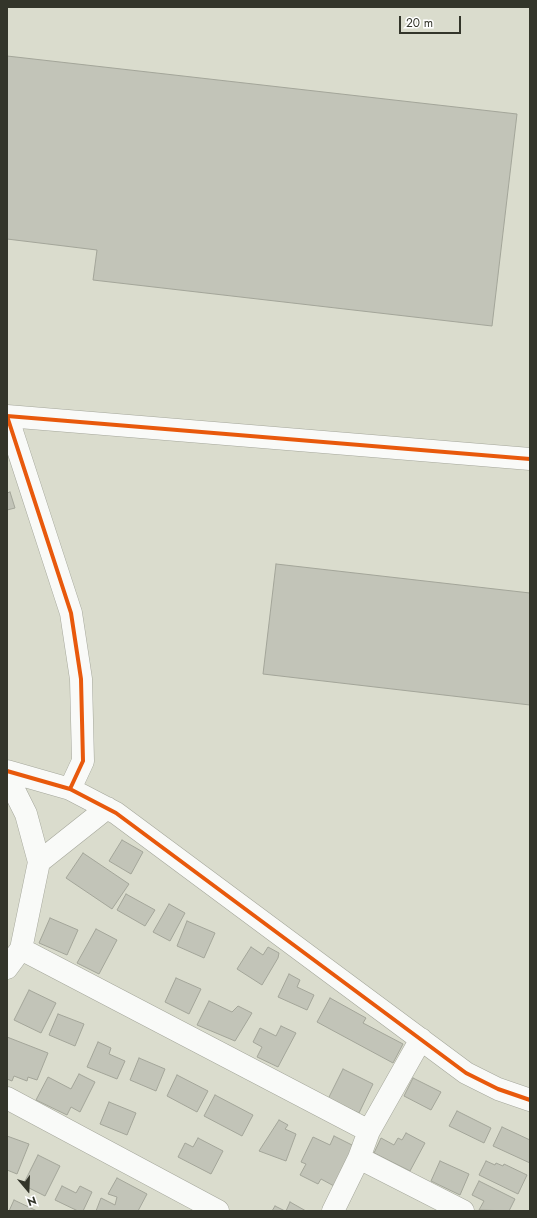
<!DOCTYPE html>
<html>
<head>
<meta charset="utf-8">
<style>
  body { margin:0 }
  #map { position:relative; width:537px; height:1218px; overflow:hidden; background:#dadccd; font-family:Jost,sans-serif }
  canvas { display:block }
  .frame { position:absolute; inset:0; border:8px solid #33352a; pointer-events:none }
  .north { position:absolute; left:8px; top:1170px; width:40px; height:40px; -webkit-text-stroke:3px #fff; paint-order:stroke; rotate:161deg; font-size:11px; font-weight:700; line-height:16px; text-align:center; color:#33352a }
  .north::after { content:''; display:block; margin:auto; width:14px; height:18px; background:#33352a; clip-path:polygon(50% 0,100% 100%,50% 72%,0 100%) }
  .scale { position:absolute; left:399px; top:16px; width:62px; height:18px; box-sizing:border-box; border:2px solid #33352a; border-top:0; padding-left:5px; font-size:12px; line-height:14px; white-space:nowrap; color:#33352a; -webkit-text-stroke:3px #fff; paint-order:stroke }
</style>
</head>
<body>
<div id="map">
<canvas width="537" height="1218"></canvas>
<div class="frame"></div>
<div class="north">N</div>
<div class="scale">20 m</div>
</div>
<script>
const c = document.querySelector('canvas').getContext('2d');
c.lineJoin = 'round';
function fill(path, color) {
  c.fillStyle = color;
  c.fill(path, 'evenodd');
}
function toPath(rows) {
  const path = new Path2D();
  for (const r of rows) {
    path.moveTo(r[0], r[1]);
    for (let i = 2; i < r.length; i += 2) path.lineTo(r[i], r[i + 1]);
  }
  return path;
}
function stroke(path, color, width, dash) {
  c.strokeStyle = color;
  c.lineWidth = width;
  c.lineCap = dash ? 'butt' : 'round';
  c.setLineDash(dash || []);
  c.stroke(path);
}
const building = toPath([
  [7,56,517,114,492,326,93,280,97,250,7,239,7,56],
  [10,492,15,508,7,510,7,493,10,492],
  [276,564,530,593,530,705,263,674,276,564],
  [122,840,143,852,131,874,109,861,122,840],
  [83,853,129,884,112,909,66,878,83,853],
  [126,894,155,910,145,926,117,910,126,894],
  [169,904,185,913,170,941,153,932,169,904],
  [50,918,78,930,67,955,39,943,50,918],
  [187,921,215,933,204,958,177,946,187,921],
  [96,929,117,940,99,974,77,963,96,929],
  [251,947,263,955,268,947,279,953,278,958,262,985,237,969,251,947],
  [289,974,300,980,297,987,314,995,307,1010,278,997,289,974],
  [176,978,201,989,189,1014,165,1002,176,978],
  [29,990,56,1003,41,1033,14,1020,29,990],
  [330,998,366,1018,363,1023,403,1044,393,1063,317,1022,330,998],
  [209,1001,232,1012,238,1006,252,1013,235,1041,197,1025,209,1001],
  [58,1014,84,1024,75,1046,49,1035,58,1014],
  [281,1026,296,1033,278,1067,257,1057,262,1047,253,1042,260,1028,276,1036,281,1026],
  [7,1037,48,1053,37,1080,28,1077,27,1081,14,1076,12,1081,7,1079,7,1037],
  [98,1042,111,1048,109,1054,125,1061,117,1079,87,1067,98,1042],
  [139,1058,165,1069,156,1091,130,1080,139,1058],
  [343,1069,373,1084,359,1113,328,1099,343,1069],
  [79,1074,95,1082,80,1112,71,1107,67,1115,36,1100,48,1077,71,1089,79,1074],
  [177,1075,208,1091,197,1112,167,1096,177,1075],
  [413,1078,441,1092,431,1110,404,1096,413,1078],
  [215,1095,253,1115,242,1136,204,1116,215,1095],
  [109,1102,136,1113,127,1135,100,1124,109,1102],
  [457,1111,491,1128,484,1143,449,1126,457,1111],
  [279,1120,288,1125,285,1129,296,1134,286,1161,259,1151,279,1120],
  [502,1127,530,1140,530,1163,493,1146,502,1127],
  [406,1133,425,1143,410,1171,374,1153,381,1138,394,1145,398,1138,402,1140,406,1133],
  [7,1136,29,1144,17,1174,7,1170,7,1136],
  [334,1136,354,1146,334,1186,321,1179,318,1184,300,1175,306,1164,301,1162,313,1137,330,1145,334,1136],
  [198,1138,223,1151,211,1174,178,1157,185,1143,193,1147,198,1138],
  [38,1155,60,1166,45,1196,23,1185,38,1155],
  [440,1161,469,1174,460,1195,431,1181,440,1161],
  [486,1161,495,1165,496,1163,503,1166,504,1164,527,1175,518,1194,479,1175,486,1161],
  [117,1178,147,1194,138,1211,96,1211,101,1198,115,1205,117,1197,108,1194,117,1178],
  [479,1181,515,1199,509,1211,479,1210,484,1201,472,1195,479,1181],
  [62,1186,76,1193,80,1186,92,1192,83,1211,78,1211,55,1200,62,1186],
  [14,1200,37,1211,9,1211,14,1200],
  [290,1202,306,1211,286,1211,290,1202],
  [275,1206,285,1211,272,1211,275,1206]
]);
fill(building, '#c2c4b8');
stroke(building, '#a3a599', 1);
const minor = toPath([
  [7,771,70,789,116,813,466,1073,498,1089,530,1100],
  [7,784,14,790,26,814,39,862,21,949,7,968],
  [70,789,83,761,81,679,71,613,7,416,530,459],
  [39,862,107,808],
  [21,949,369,1131],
  [7,1098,218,1211],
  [359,1158,463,1211],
  [333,1211,359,1158,369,1131,421,1039]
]);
stroke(minor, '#a4a69a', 23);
stroke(minor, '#f9faf8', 22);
stroke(toPath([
  [7,771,70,789,116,813,466,1073,498,1089,530,1100],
  [70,789,83,761,81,679,71,613,7,416,530,459]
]), '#e8590c', 4);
</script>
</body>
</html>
